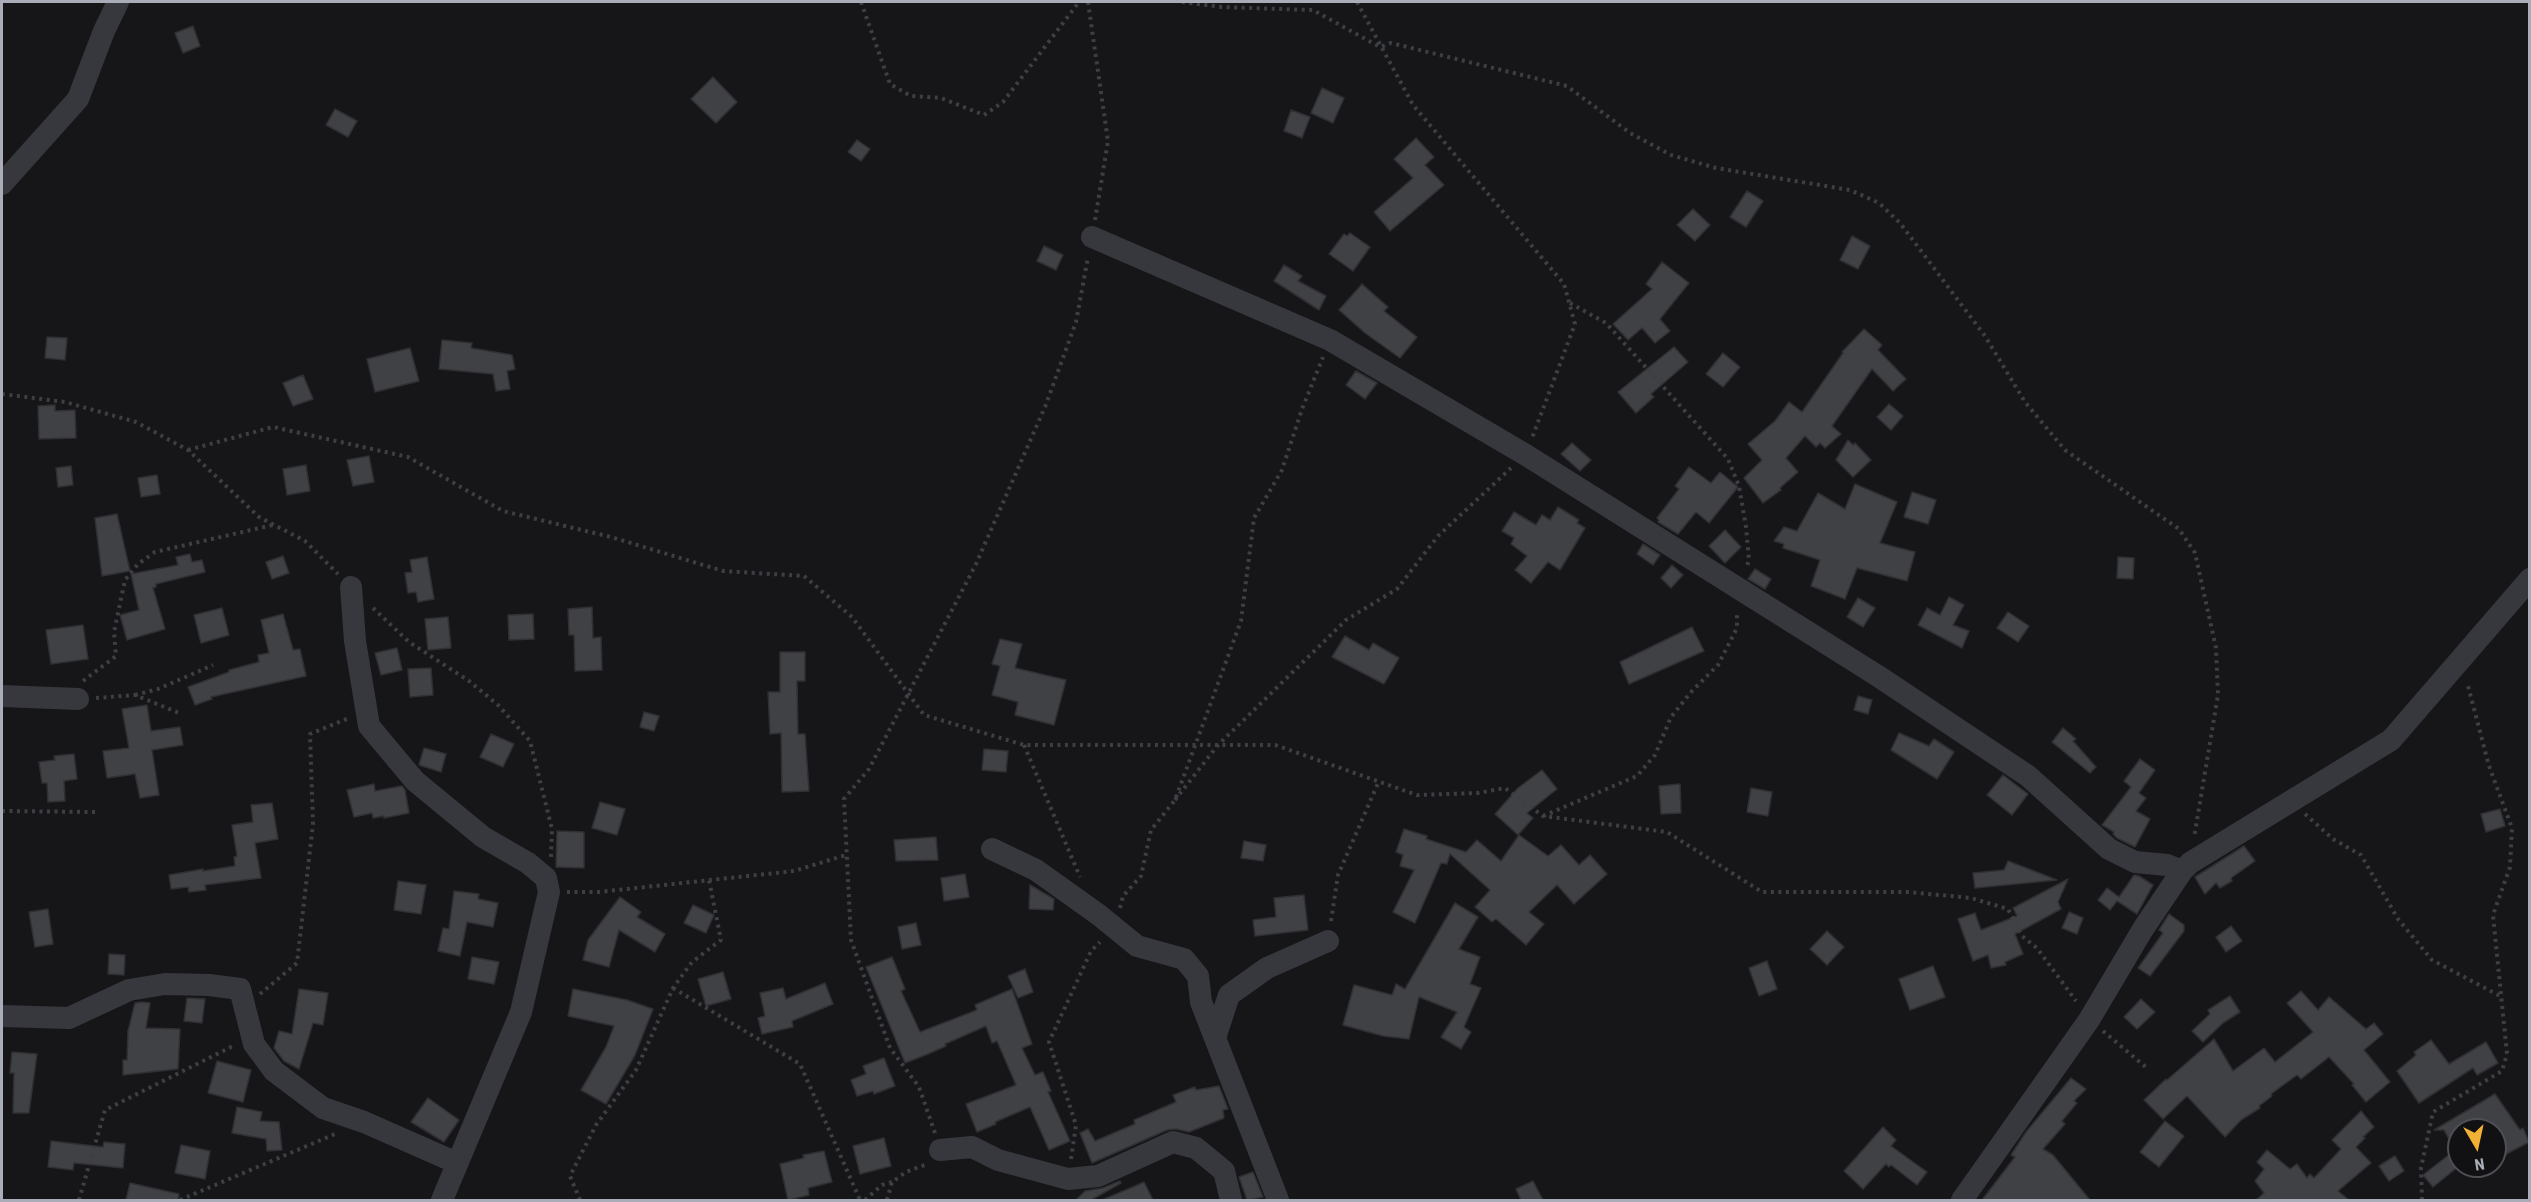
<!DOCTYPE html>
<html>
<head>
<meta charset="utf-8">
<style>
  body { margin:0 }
  #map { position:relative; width:2531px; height:1202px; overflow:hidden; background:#161618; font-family:"Roboto Condensed",sans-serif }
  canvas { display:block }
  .frame { position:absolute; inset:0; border:3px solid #a8adb8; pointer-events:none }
  .north { position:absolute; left:2447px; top:1118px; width:60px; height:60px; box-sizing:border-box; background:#111113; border:2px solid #4d4f55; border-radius:50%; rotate:171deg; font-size:16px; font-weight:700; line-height:24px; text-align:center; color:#a8adb8 }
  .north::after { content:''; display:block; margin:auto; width:21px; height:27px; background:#f2b134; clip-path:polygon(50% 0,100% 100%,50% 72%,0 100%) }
</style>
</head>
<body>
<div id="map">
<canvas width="2531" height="1202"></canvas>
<div class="frame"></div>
<div class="north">N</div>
</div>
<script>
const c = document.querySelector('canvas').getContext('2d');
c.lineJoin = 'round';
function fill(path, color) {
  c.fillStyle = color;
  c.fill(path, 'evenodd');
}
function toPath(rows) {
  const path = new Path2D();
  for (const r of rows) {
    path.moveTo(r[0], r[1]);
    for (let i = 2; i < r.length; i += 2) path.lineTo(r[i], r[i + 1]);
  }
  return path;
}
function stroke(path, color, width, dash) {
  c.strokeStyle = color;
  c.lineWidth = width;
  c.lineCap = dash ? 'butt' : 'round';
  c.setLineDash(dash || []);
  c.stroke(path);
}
const building = toPath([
  [193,26,200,46,183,53,175,33,193,26],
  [713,77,737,102,716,123,691,99,713,77],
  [1322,88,1344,98,1333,123,1311,113,1322,88],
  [335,109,357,121,348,137,326,125,335,109],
  [1291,110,1310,117,1302,138,1284,131,1291,110],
  [1416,138,1434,157,1425,165,1444,185,1390,231,1374,212,1413,178,1394,159,1416,138],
  [857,140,870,149,861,161,848,152,857,140],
  [1747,191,1763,201,1746,227,1730,217,1747,191],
  [1693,209,1710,225,1695,241,1677,225,1693,209],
  [1350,233,1370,247,1353,271,1329,254,1344,234,1347,236,1350,233],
  [1852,236,1870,246,1858,269,1840,260,1852,236],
  [1044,246,1063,255,1056,270,1037,261,1044,246],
  [1662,262,1689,283,1660,319,1670,331,1655,343,1642,328,1628,340,1613,324,1652,289,1646,284,1662,262],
  [1284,265,1302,276,1298,281,1326,296,1319,310,1274,281,1284,265],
  [1362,284,1388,307,1384,311,1417,337,1400,358,1365,333,1339,310,1362,284],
  [1864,329,1882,345,1878,350,1906,379,1893,391,1872,369,1832,426,1841,434,1825,448,1820,443,1816,447,1805,436,1786,458,1798,472,1780,488,1781,490,1763,503,1744,478,1762,460,1748,444,1775,421,1789,402,1802,412,1843,353,1842,352,1864,329],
  [47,337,67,338,65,360,45,358,47,337],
  [442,340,472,343,471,348,512,355,515,369,507,371,510,389,496,391,493,374,439,369,442,340],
  [1674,347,1688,362,1651,394,1654,397,1636,413,1618,392,1674,347],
  [410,348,419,381,375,392,367,359,410,348],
  [1723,353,1740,367,1723,387,1706,374,1723,353],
  [1356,371,1377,383,1365,399,1346,385,1356,371],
  [303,375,313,399,293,406,283,383,303,375],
  [1889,404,1903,416,1891,430,1877,417,1889,404],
  [55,405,55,411,75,410,76,438,39,439,38,406,55,405],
  [1848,440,1853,445,1855,443,1871,460,1853,477,1836,460,1848,440],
  [1572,443,1591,460,1580,471,1561,454,1572,443],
  [369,456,374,482,353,486,347,460,369,456],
  [306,465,310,491,287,495,283,469,306,465],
  [71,466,73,485,58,487,56,468,71,466],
  [1689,467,1711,483,1720,472,1738,487,1709,523,1696,512,1678,534,1658,522,1659,520,1657,518,1679,489,1675,486,1689,467],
  [157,475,160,494,141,497,138,478,157,475],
  [1855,484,1897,502,1880,543,1915,552,1907,581,1857,568,1845,599,1811,586,1820,560,1783,548,1784,544,1774,541,1784,527,1797,531,1818,493,1845,509,1855,484],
  [1912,492,1936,500,1928,524,1904,517,1912,492],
  [1558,507,1579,520,1577,523,1585,528,1560,570,1548,562,1531,583,1515,570,1527,556,1511,544,1514,538,1502,531,1514,512,1536,525,1542,515,1550,520,1558,507],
  [117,514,130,571,102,576,95,518,117,514],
  [1725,530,1741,547,1725,563,1709,546,1725,530],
  [1643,544,1660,555,1653,565,1637,554,1643,544],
  [190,554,192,562,202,560,205,572,156,584,156,587,153,588,165,629,127,640,120,615,139,610,131,574,178,565,176,557,190,554],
  [283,556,289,573,272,579,266,562,283,556],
  [427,557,434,599,418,602,416,592,408,593,405,573,412,572,410,560,427,557],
  [2118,557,2134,558,2133,579,2117,578,2118,557],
  [1672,565,1683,575,1671,588,1661,578,1672,565],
  [1755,569,1771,579,1765,589,1748,579,1755,569],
  [1949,597,1964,605,1953,625,1969,631,1962,648,1918,625,1927,608,1940,615,1949,597],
  [1858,598,1875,608,1863,627,1847,617,1858,598],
  [592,607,593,638,601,637,602,670,575,671,574,635,569,635,568,609,592,607],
  [222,608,229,635,201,643,194,615,222,608],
  [2008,612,2029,626,2018,642,1997,628,2008,612],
  [283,614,293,650,300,649,306,676,211,697,212,699,195,705,188,687,229,672,229,670,259,662,258,655,269,653,261,620,283,614],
  [533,614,534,639,509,640,508,615,533,614],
  [448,617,451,648,428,650,425,619,448,617],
  [83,625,88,659,51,664,46,630,83,625],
  [1692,627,1704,651,1629,684,1620,662,1692,627],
  [1345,636,1369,650,1373,643,1399,658,1384,684,1332,657,1345,636],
  [1000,639,1022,644,1015,668,1066,680,1054,725,1015,715,1018,702,992,695,1000,666,992,664,1000,639],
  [397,648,402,670,381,675,375,653,397,648],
  [780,652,805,652,805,681,797,681,798,734,805,734,809,791,782,792,781,733,770,734,768,692,780,692,780,652],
  [431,668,433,695,410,697,408,669,431,668],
  [1858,696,1872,700,1868,714,1854,710,1858,696],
  [147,705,151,731,180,727,183,745,152,750,159,795,140,798,135,774,107,778,103,751,129,748,122,709,147,705],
  [644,712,659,716,654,731,640,727,644,712],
  [2063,728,2076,739,2073,741,2096,767,2090,773,2052,742,2063,728],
  [1899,733,1929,746,1934,739,1954,752,1937,779,1891,750,1899,733],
  [491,734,514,744,503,767,480,757,491,734],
  [424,748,446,754,441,772,419,765,424,748],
  [984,749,1008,751,1006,772,982,770,984,749],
  [74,754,77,779,64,781,65,801,48,802,47,783,42,783,39,762,55,760,54,756,74,754],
  [2140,759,2155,770,2139,793,2146,798,2136,811,2150,819,2135,847,2117,838,2113,834,2114,832,2102,825,2131,787,2124,781,2140,759],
  [1542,770,1557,789,1527,813,1533,818,1518,835,1495,814,1518,788,1542,770],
  [2003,775,2028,794,2012,815,1987,795,2003,775],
  [374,784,375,791,402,786,405,790,409,813,384,818,384,816,373,818,372,813,354,817,347,790,374,784],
  [1680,784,1681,813,1661,814,1659,786,1680,784],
  [1751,788,1772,792,1768,816,1747,812,1751,788],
  [600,802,625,809,617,835,592,828,600,802],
  [272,803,278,839,255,843,261,878,205,885,206,890,189,892,188,887,171,889,169,875,203,869,203,871,235,866,234,857,237,856,232,825,253,822,251,805,272,803],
  [2500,809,2505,826,2486,832,2481,814,2500,809],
  [1404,829,1427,836,1426,839,1466,852,1477,840,1501,861,1519,835,1548,856,1561,845,1579,865,1590,855,1607,874,1574,904,1557,885,1529,912,1544,924,1526,945,1496,919,1492,922,1475,907,1490,890,1450,854,1447,864,1441,863,1415,923,1393,912,1414,870,1400,866,1403,855,1396,852,1404,829],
  [557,831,584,832,584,868,556,867,557,831],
  [936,837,938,860,896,861,894,840,936,837],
  [1244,841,1266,845,1263,861,1241,858,1244,841],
  [2244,846,2255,861,2231,878,2232,881,2220,888,2216,883,2205,894,2195,877,2244,846],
  [2008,861,2057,880,1975,888,1973,873,2004,870,2008,861],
  [965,874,969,897,944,901,941,878,965,874],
  [2134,875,2139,876,2153,885,2137,914,2117,901,2110,910,2098,900,2107,888,2119,897,2134,875],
  [2068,879,2058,902,2061,909,2015,934,2023,954,2005,962,2006,965,1991,968,1988,955,1973,961,1958,919,1975,913,1981,930,2017,916,2013,908,2068,879],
  [398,881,426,885,421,914,394,910,398,881],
  [1030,885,1054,899,1053,910,1029,909,1030,885],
  [454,891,479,894,478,899,498,903,493,927,467,922,460,956,438,951,443,928,449,929,454,891],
  [1304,895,1308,930,1255,936,1253,920,1276,917,1274,898,1304,895],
  [620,897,641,912,637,917,665,934,655,952,619,930,609,967,583,960,588,940,620,897],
  [1455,903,1478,917,1459,949,1480,957,1470,984,1481,988,1464,1027,1471,1032,1461,1049,1441,1037,1457,1012,1419,997,1409,1039,1383,1036,1343,1025,1354,985,1392,995,1396,984,1405,989,1455,903],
  [693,905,714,915,706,933,684,923,693,905],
  [48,909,53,944,35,947,29,912,48,909],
  [2069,912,2083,918,2077,934,2062,928,2069,912],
  [2169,914,2184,925,2184,931,2150,976,2138,968,2163,933,2159,930,2169,914],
  [916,923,921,945,902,949,898,927,916,923],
  [2231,926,2242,941,2226,952,2216,937,2231,926],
  [1827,931,1844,947,1827,965,1810,949,1827,931],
  [109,954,125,955,124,975,108,974,109,954],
  [472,957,499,962,494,984,468,979,472,957],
  [892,957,905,989,901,991,920,1032,977,1010,975,1005,1012,989,1032,1044,1022,1048,1035,1075,1043,1072,1051,1091,1048,1092,1070,1141,1049,1150,1030,1107,995,1122,996,1124,977,1132,966,1104,1016,1085,997,1041,992,1043,986,1026,945,1044,946,1046,928,1054,905,1063,866,967,892,957],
  [1767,961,1777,989,1759,996,1749,968,1767,961],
  [1933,966,1945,997,1910,1010,1899,979,1933,966],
  [1025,969,1033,992,1018,998,1008,976,1025,969],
  [723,972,731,999,706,1006,698,979,723,972],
  [825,983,833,1004,792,1021,793,1027,762,1034,758,1018,765,1016,760,993,783,988,786,999,825,983],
  [299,989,328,993,323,1025,313,1023,299,1069,284,1061,274,1048,279,1031,292,1034,299,989],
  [573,989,627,1000,653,1009,635,1055,606,1104,581,1090,606,1047,614,1026,568,1016,573,989],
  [2301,991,2318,1010,2329,997,2366,1029,2374,1023,2383,1034,2364,1050,2390,1082,2366,1102,2352,1085,2354,1084,2329,1057,2301,1079,2297,1075,2271,1094,2272,1096,2259,1106,2260,1108,2241,1120,2225,1137,2187,1096,2163,1119,2144,1100,2166,1079,2167,1080,2214,1039,2233,1071,2264,1048,2275,1062,2313,1032,2287,1003,2301,991],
  [2230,996,2240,1012,2223,1023,2203,1042,2192,1031,2210,1014,2208,1010,2230,996],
  [187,998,205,999,202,1023,184,1021,187,998],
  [2141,999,2155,1012,2137,1029,2124,1017,2141,999],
  [142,1002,150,1003,146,1028,180,1029,178,1069,123,1075,123,1060,127,1060,128,1031,135,1003,142,1002],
  [2431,1040,2449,1064,2486,1042,2498,1063,2477,1075,2473,1068,2419,1103,2397,1071,2416,1055,2414,1052,2431,1040],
  [12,1052,37,1054,29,1113,13,1113,14,1073,10,1073,12,1052],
  [884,1058,895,1086,874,1094,873,1091,857,1096,851,1080,866,1074,863,1066,884,1058],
  [217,1061,251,1070,243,1102,208,1093,217,1061],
  [2071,1078,2086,1089,2074,1101,2077,1103,2062,1121,2065,1124,2043,1149,2053,1155,2090,1200,1982,1200,2015,1157,2011,1155,2026,1132,2071,1078],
  [1219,1086,1228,1109,1223,1110,1224,1118,1189,1132,1176,1129,1167,1130,1092,1163,1080,1133,1088,1129,1095,1141,1135,1124,1134,1120,1176,1102,1173,1095,1195,1087,1196,1090,1219,1086],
  [2495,1094,2520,1130,2523,1128,2529,1142,2495,1160,2495,1130,2459,1130,2459,1166,2433,1187,2423,1175,2455,1150,2444,1130,2434,1130,2495,1094],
  [428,1098,459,1120,444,1142,411,1122,428,1098],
  [237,1107,262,1112,260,1121,279,1122,282,1150,267,1151,266,1139,232,1133,237,1107],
  [2361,1111,2374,1127,2363,1137,2365,1138,2356,1147,2371,1163,2338,1191,2349,1200,2256,1200,2264,1193,2255,1181,2264,1169,2257,1162,2267,1150,2290,1169,2297,1164,2307,1178,2310,1174,2314,1178,2341,1149,2332,1140,2361,1111],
  [2165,1121,2184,1136,2159,1167,2140,1152,2165,1121],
  [1883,1127,1896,1140,1891,1146,1927,1172,1917,1185,1891,1165,1889,1167,1886,1164,1863,1189,1844,1171,1883,1127],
  [884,1138,891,1166,860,1174,853,1146,884,1138],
  [51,1141,103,1147,104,1142,125,1144,123,1168,74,1163,73,1170,48,1167,51,1141],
  [181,1145,210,1151,205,1179,175,1173,181,1145],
  [824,1151,832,1182,808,1188,809,1195,788,1200,780,1164,804,1158,803,1155,824,1151],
  [2395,1156,2404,1171,2389,1181,2379,1166,2395,1156],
  [1253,1172,1263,1197,1247,1200,1239,1177,1253,1172],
  [1120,1181,1121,1183,1091,1200,1076,1200,1085,1191,1103,1188,1120,1181],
  [1533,1181,1543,1200,1521,1200,1516,1189,1533,1181],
  [1144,1182,1153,1200,1102,1200,1133,1187,1144,1182],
  [130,1183,179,1194,178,1200,126,1200,130,1183]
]);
fill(building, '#404145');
stroke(building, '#303034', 1.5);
stroke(toPath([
  [861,2,890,84,911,96,941,98,984,115,1003,102,1079,2],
  [1088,2,1108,141,1095,220],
  [1182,2,1222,7,1313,10,1380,47,1391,43,1567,86,1630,133,1671,155,1716,168,1850,190,1879,203,1900,223,1985,336,2025,402,2065,450,2179,529,2195,553,2216,648,2218,695,2194,838],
  [1357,2,1413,105,1564,284,1575,324,1532,438],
  [1570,303,1606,323,1728,459,1739,486,1746,527,1749,560,1746,569],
  [2,394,65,402,136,422,188,450,259,517,305,541,338,574],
  [188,450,273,427,408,457,503,511,611,537,723,571,804,576,852,617,924,715,1024,745,1275,745,1417,795,1478,793,1505,788,1543,816,1667,832,1762,892,1908,892,1971,898,2008,909,2022,936,2037,948,2076,1001],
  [373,608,409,642,469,681,498,705,530,741,552,829,551,857],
  [83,681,116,656,114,632,125,580,138,564,155,552,273,525],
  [135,695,158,689,213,665],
  [96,698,135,695,179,713],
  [1024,745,1080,877],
  [1175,800,1218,745,1256,708,1346,620,1397,589,1438,536,1511,468],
  [2,811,96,812],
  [2305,814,2333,839,2361,855,2398,919,2432,960,2500,996],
  [1543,816,1637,776,1655,755,1671,717,1692,691,1718,665,1737,628,1737,611],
  [567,892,599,892,794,871,846,855],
  [1120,908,1123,896,1141,876,1151,830,1175,800,1241,621,1254,518,1282,470,1302,409,1323,357],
  [1331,921,1338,875,1379,781],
  [673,988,800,1064,860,1200],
  [260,994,297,963,313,824,310,734,349,718],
  [2103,1031,2148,1069],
  [935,1133,919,1087,890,1048,851,940,844,799,869,769,976,564,1045,407,1076,322,1088,257],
  [1071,1159,1076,1125,1049,1042,1091,951,1100,942],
  [79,1200,105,1110,235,1045],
  [180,1200,335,1134],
  [580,1200,570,1176,596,1125,636,1070,673,988,692,962,721,940,709,880],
  [865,1200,882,1185,892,1182],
  [887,1200,892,1182,906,1172,927,1164],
  [2422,1200,2421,1168,2433,1112,2502,1071,2507,1054,2493,915,2510,867,2512,828,2489,766,2467,682]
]), '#3d3f44', 4, [3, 4.5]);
stroke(toPath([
  [2,184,78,99,104,31,118,2],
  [1092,237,1330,340,1526,455,1878,676,2028,776,2109,849,2135,862,2167,865,2182,871],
  [351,587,355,641,369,726,415,781,483,837,528,863,546,878,549,892,521,1012,442,1200],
  [2,696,78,699],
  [992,849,1036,870,1099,915,1137,946,1184,959,1198,976,1201,1002,1278,1200],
  [2,1016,69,1018,129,990,165,984,209,985,240,989,254,1044,274,1071,323,1108,364,1122,457,1163],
  [1215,1038,1229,995,1267,968,1328,941],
  [940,1150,972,1147,998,1160,1068,1179,1098,1176,1173,1142,1196,1148,1224,1171,1231,1200],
  [1962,1200,2089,1020,2143,929,2182,871,2190,863,2391,740,2530,579]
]), '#37383d', 22);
</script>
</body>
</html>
